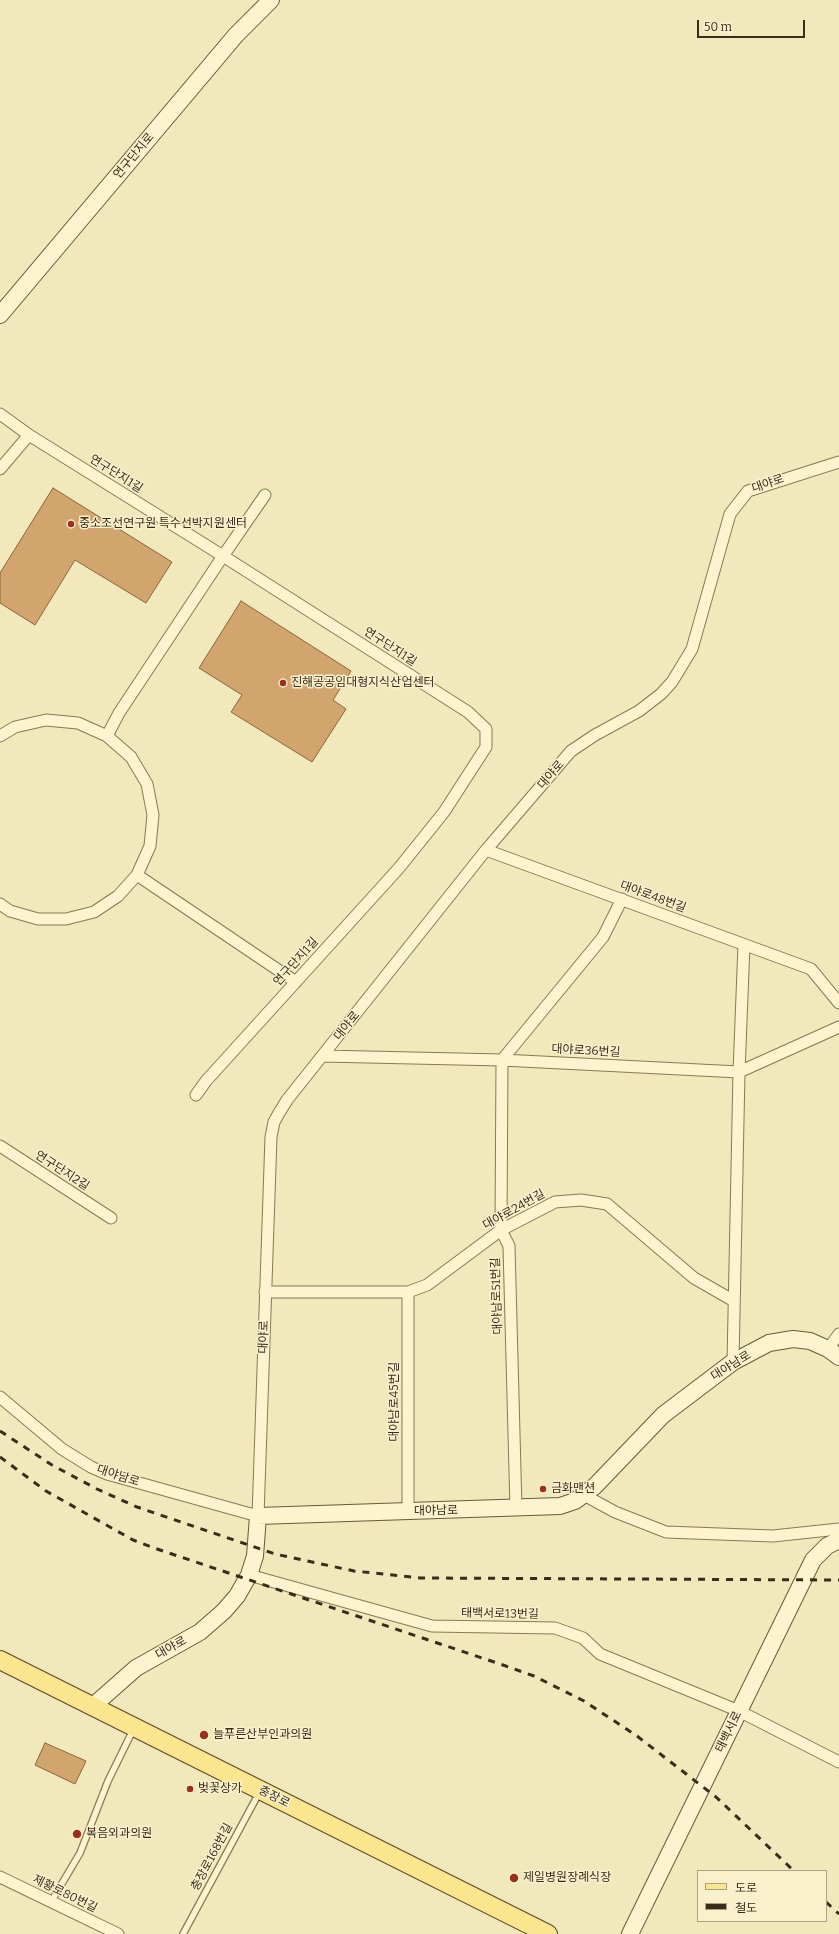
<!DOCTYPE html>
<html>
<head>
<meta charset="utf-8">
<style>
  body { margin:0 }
  #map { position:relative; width:839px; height:1934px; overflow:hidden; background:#f1e8bb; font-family:Bitter,"Noto Sans KR",serif }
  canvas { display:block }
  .legend { position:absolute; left:697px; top:1870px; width:130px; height:52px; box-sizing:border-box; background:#f8f1cc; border:1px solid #aba285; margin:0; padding:5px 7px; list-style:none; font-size:12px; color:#382c1a }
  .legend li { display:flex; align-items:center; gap:8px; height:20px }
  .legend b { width:20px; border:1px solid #aba285 }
  .scale { position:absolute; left:697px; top:20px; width:108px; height:18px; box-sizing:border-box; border:2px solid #382c1a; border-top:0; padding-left:5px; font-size:12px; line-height:14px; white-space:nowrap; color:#382c1a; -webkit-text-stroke:3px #f8f1cc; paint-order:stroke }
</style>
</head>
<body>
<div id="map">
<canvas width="839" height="1934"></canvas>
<ul class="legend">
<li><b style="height:5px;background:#f9e68f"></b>도로</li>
<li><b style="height:5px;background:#382c1a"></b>철도</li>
</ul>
<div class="scale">50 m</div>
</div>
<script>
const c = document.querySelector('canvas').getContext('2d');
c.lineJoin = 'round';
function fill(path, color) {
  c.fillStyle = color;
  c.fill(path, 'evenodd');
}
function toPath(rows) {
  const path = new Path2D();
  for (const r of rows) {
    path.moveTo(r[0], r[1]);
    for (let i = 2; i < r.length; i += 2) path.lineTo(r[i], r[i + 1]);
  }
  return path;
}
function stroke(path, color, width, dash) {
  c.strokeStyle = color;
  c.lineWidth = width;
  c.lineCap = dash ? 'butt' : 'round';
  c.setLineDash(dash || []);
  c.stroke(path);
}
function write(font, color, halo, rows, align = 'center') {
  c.font = font + ' Bitter,"Noto Sans KR",serif';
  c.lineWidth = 3;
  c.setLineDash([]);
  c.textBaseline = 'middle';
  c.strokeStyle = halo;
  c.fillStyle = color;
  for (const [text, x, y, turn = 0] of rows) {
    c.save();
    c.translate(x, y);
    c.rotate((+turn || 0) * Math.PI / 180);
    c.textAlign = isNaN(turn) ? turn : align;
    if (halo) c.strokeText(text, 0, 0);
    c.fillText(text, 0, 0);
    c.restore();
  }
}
const building = toPath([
  [53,488,172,562,146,603,75,560,35,625,0,603,0,573,53,488],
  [241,601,351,671,333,700,346,709,312,762,231,712,242,695,199,668,241,601],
  [45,1743,86,1761,75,1784,35,1765,45,1743]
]);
fill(building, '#d3a56e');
stroke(building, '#8b6438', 1);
const lane = toPath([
  [51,1902,80,1853,108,1781,133,1730],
  [183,1934,259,1793]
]);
const street = toPath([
  [0,414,29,435,223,556,468,712,486,729,486,747,444,812,399,868,206,1081,196,1095],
  [0,469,29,435],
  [0,736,15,727,46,720,78,723,107,736,131,757,147,784,153,815,150,846,137,875,118,896,94,912,66,919,38,919,10,911,0,904],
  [107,736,119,713,223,556,265,495],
  [486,850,811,969,839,1003],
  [137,875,296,982],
  [323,1056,502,1060,739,1072,839,1027],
  [0,1146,111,1218],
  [265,1292,408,1292,427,1285,501,1230,555,1202,581,1200,607,1204,694,1278,734,1301],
  [408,1292,408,1511],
  [828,1349,839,1334],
  [733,1362,739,1072,744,945],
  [0,1397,62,1449,91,1467,107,1474,258,1516,271,1137,274,1122,279,1113,287,1100,486,850,571,751,595,735,639,711,661,694,672,682,692,649,730,514,748,491,839,462],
  [584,1495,615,1512,666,1532,773,1536,839,1529],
  [516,1509,509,1246,501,1230,502,1060,603,937,622,899],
  [249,1575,432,1626,555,1628,583,1638,600,1654,739,1711,839,1762],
  [0,1877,118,1934]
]);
const secondary = toPath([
  [0,315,236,35,271,0],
  [93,1706,136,1668,200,1632,224,1611,237,1596,249,1575,255,1556,258,1516,560,1506,575,1501,595,1486,663,1415,733,1362,769,1343,793,1339,810,1341,828,1349,839,1357],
  [630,1934,813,1560,827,1546,839,1540]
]);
const primary = toPath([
  [0,1660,548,1934]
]);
stroke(lane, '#8a7854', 8);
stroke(street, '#8a7854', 13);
stroke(secondary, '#6b5837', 18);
stroke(primary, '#574429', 20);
stroke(lane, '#fcf4cf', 5.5);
stroke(street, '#fcf4cf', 11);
stroke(secondary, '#fcf4cf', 16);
stroke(primary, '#f9e68f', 18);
stroke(toPath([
  [0,1431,52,1465,97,1489,137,1507,275,1554,354,1571,421,1578,839,1580],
  [0,1457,46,1491,133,1540,154,1548,503,1665,534,1676,584,1701,637,1736,716,1797,794,1871],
  [826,1902,839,1914]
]), '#382c1a', 3, [7, 7]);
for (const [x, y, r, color] of [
  [71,524,4,"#9e2e1f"],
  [283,683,4,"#9e2e1f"],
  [543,1489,4,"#9e2e1f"],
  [204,1735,5,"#9e2e1f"],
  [190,1789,4,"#9e2e1f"],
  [77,1834,5,"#9e2e1f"],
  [514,1878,5,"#9e2e1f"]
]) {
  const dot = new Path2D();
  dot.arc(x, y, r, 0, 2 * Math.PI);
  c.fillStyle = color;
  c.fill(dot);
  stroke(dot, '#f8f1cc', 1.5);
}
write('12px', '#382c1a', '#f8f1cc', [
  ["연구단지로",134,156,-50],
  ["연구단지1길",116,474,32],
  ["대야로",768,484,-19],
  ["연구단지1길",390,647,33],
  ["대야로",551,775,-49],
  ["대야로48번길",653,897,20],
  ["연구단지1길",296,962,-48],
  ["대야로",347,1026,-51],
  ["대야로36번길",586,1051,3],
  ["연구단지2길",62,1171,33],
  ["대야로24번길",514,1210,-29],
  ["대야남로51번길",497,1296,-92],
  ["대야로",264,1337,-88],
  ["대야남로",731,1366,-32],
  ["대야남로45번길",395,1402,-90],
  ["대야남로",118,1476,18],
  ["대야남로",436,1511,-1],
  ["태백서로13번길",500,1614,1],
  ["대야로",171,1648,-29],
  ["태백서로",729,1732,-64],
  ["충장로",274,1797,27],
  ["충장로168번길",212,1857,-62],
  ["제황로80번길",65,1894,26]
]);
write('12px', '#382c1a', '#f8f1cc', [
  ["중소조선연구원 특수선박지원센터",79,524],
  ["진해공공임대형지식산업센터",291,683],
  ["금화맨션",551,1489],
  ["늘푸른산부인과의원",213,1735],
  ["벚꽃상가",198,1789],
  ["복음외과의원",86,1834],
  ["제일병원장례식장",523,1878]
], 'left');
</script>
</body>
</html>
